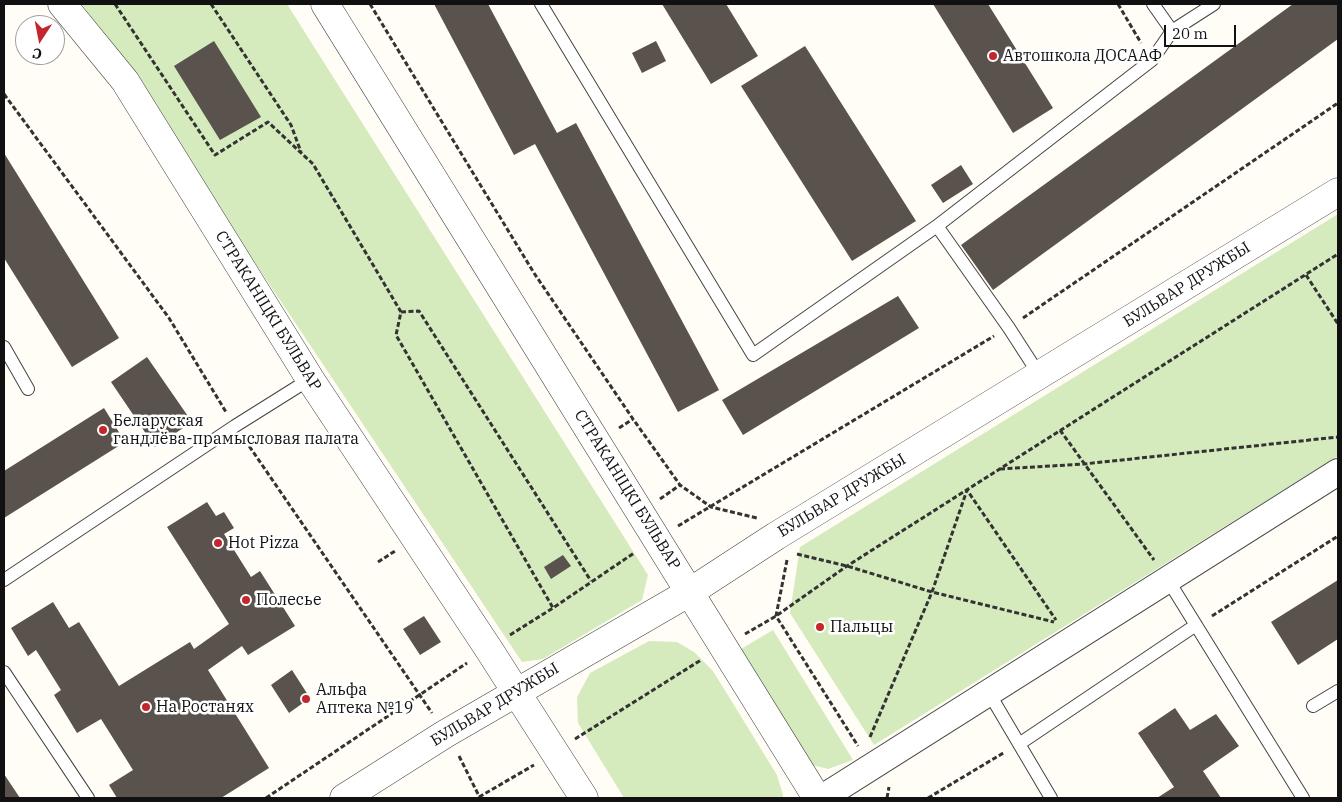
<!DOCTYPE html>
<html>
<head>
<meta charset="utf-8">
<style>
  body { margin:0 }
  #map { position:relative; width:1342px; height:802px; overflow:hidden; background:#fffdf5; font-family:"IBM Plex Serif",serif }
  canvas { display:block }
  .frame { position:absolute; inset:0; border:5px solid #111; pointer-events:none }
  .north { position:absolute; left:15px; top:15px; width:50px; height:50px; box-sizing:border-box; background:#fff; border:1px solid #a0a0a0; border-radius:50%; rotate:191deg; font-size:14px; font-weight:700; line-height:20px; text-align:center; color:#111 }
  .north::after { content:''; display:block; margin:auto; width:18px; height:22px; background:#c4262e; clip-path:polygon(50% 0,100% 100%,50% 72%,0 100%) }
  .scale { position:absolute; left:1164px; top:25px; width:72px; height:22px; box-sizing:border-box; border:2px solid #111; border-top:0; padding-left:6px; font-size:15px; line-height:18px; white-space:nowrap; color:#111; -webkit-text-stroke:4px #fff; paint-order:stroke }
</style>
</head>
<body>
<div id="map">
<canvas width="1342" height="802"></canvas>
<div class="frame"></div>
<div class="north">С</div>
<div class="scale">20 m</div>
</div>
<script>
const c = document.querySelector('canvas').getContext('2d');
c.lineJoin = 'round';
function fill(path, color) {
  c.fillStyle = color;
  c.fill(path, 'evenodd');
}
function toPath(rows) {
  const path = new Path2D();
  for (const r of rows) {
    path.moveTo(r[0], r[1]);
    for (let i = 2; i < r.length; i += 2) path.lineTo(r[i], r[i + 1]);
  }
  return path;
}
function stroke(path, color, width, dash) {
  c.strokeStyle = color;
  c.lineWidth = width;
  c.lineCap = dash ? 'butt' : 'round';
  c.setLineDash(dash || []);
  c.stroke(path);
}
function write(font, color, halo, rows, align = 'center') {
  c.font = font + ' "IBM Plex Serif",serif';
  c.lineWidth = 5;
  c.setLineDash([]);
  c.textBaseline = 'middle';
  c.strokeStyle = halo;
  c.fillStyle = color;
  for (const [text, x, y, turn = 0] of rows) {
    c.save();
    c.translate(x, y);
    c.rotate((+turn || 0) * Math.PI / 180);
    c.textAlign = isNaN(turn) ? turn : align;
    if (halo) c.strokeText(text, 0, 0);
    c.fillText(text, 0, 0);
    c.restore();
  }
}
fill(toPath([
  [82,4,287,4,648,575,642,600,543,659,522,662],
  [1338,214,1338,456,874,745,790,613,800,547],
  [773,630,853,760,828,769,809,764,736,652],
  [649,641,677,642,694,652,713,671,777,775,783,795,783,798,624,798,578,723,577,697,590,673]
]), '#d5ebbd');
fill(toPath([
  [434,4,488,4,557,133,576,123,719,390,678,412,535,144,514,155],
  [662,4,726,4,758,56,711,84],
  [933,4,988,4,1053,108,1013,133],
  [1293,4,1338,4,1338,39,993,290,961,245],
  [214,41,261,117,220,140,174,66],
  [656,41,666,61,642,73,632,53],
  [805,46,916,221,852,261,741,86],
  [4,153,119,338,72,367,4,258],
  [961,165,973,184,943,203,931,185],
  [898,296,919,328,743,435,722,400],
  [147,357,192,422,155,447,111,382],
  [104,408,125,442,4,518,4,471],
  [207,502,216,516,224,512,234,528,224,534,251,577,260,571,295,626,248,655,242,646,208,670,269,768,221,798,117,798,109,785,133,770,101,719,77,733,54,695,61,690,36,650,28,656,11,628,53,602,69,628,79,622,119,686,190,642,194,649,229,624,167,527],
  [563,555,571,566,551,579,544,567],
  [1338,580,1338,639,1298,665,1271,622],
  [424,616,441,642,420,655,403,629],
  [292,670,310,698,289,713,271,685],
  [1175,708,1190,730,1216,714,1239,746,1203,771,1221,798,1157,798,1174,787,1138,733],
  [4,774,20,798,4,798]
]), '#5a524d');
const service = toPath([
  [541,4,753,355,937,226,1009,328,1040,376],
  [1153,4,1172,31],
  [937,226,1152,60,1172,31,1214,4],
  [4,347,28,389],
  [4,580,235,426,310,379],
  [1168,580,1303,798],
  [4,672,88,798],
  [989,693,1051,798],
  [1313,706,1338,691],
  [1019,744,1196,625]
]);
const minor = toPath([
  [822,798,1338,472]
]);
const tertiary = toPath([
  [62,4,125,81,310,379,488,648,584,798],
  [325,4,817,798],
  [344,798,445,734,690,592,776,536,1338,192]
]);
stroke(service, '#444', 14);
stroke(minor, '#444', 28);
stroke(tertiary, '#444', 29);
stroke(toPath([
  [115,4,215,155,268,122,313,164,401,312,396,335,553,608],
  [211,4,291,125,301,152],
  [370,4,534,273,633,419,680,485,711,507,757,518],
  [1118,4,1141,43],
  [4,94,169,318,226,412],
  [1306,275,1338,324],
  [401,312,419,311,591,581],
  [1023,318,1338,103],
  [619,428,633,419],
  [1060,430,1154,560],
  [245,440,432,713],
  [1000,469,1084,464,1338,437],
  [660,499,680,485],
  [678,526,994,336],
  [797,554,847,566,932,592,1054,622],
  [787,560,776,616,858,746],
  [378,562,395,551],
  [1212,616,1338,536],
  [745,634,776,616,847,566,1338,254],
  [510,635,553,608,634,553],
  [870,737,932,592,967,490,1056,620],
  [575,739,701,660],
  [459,756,480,798],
  [479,797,534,765],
  [266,798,467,663],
  [887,798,889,787],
  [928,798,1005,752]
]), '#333', 3, [5, 2.5]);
stroke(service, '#fff', 12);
stroke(minor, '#fff', 26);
stroke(tertiary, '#fff', 28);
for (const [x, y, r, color] of [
  [993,56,5,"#c4262e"],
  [103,430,5,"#c4262e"],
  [218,543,5,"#c4262e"],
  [246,600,5,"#c4262e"],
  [820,627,5,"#c4262e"],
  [306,699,5,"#c4262e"],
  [146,707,5,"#c4262e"]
]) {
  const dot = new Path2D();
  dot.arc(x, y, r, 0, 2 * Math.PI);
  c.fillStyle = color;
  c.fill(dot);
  stroke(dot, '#fff', 2);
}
write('16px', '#111', '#fff', [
  ["Автошкола ДОСААФ",1003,56],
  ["Беларуская",113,421],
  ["гандлёва-прамысловая палата",113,439],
  ["Hot Pizza",228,543],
  ["Полесье",256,600],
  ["Пальцы",830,627],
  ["Альфа",316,690],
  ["Аптека №19",316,708],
  ["На Ростанях",156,707]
], 'left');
write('16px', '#111', '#fff', [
  ["БУЛЬВАР ДРУЖБЫ",1187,285,-32],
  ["СТРАКАНІЦКІ БУЛЬВАР",268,311,58],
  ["СТРАКАНІЦКІ БУЛЬВАР",627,490,58],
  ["БУЛЬВАР ДРУЖБЫ",842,496,-31],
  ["БУЛЬВАР ДРУЖБЫ",495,705,-31]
]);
</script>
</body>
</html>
